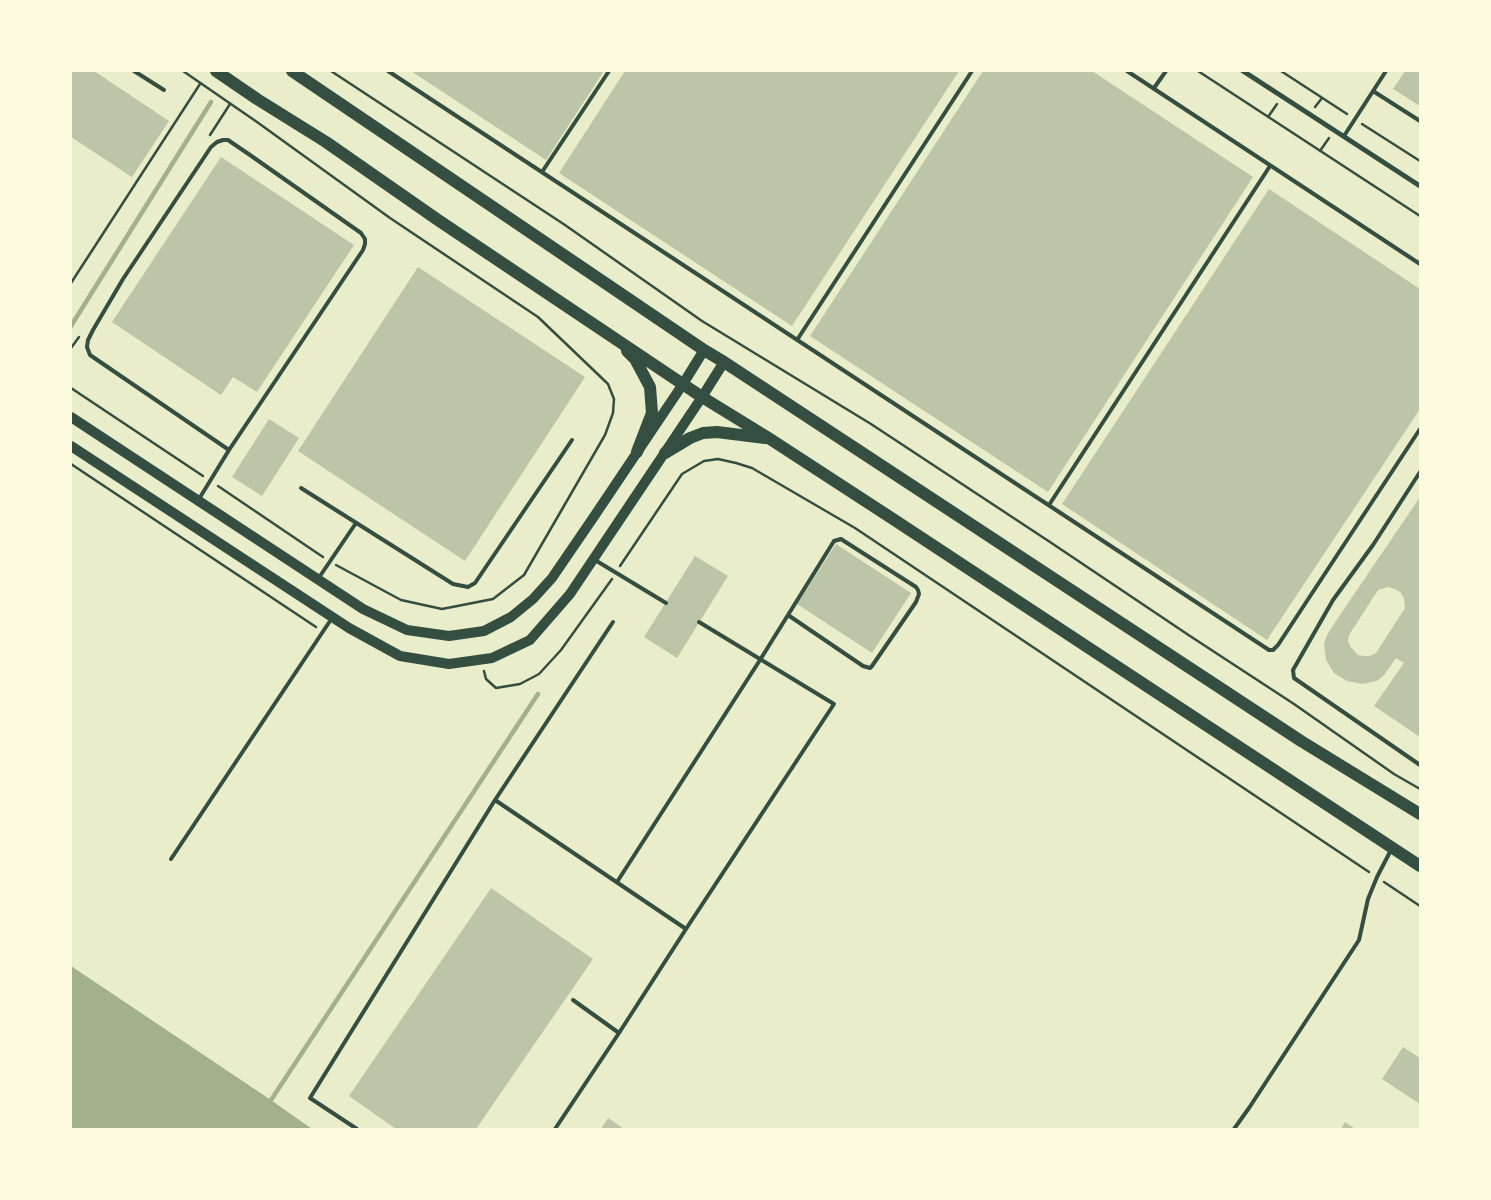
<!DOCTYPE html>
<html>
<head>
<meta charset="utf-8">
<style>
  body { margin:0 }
  #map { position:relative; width:1491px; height:1200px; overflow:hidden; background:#e9edc9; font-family:Quicksand,sans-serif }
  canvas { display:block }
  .frame { position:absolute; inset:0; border:72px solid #fefae0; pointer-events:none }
</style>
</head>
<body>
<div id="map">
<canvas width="1491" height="1200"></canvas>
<div class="frame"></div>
</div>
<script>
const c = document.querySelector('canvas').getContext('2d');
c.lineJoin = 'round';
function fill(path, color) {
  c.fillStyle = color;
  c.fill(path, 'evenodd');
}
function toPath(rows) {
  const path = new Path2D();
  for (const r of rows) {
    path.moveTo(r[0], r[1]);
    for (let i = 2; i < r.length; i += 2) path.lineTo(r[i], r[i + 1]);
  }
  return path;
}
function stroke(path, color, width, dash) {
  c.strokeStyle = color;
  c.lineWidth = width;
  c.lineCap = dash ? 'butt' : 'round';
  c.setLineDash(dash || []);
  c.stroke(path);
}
fill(toPath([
  [71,966,268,1098,312,1129,71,1129]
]), '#a3b18a');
stroke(toPath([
  [71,326,211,102],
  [271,1100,538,694]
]), '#a3b18a', 4.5);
fill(toPath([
  [71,71,94,71,169,121,132,177,71,137],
  [411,71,604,71,546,160],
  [625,71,959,71,792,326,559,173],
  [983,71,1092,71,1253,177,1048,492,810,336],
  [1405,71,1420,71,1420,106,1393,89],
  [221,157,354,245,257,392,233,377,221,395,112,322],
  [1269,189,1420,289,1420,409,1267,640,1062,504],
  [418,267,585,377,465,561,298,451],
  [269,419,299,438,262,496,232,477],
  [1420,497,1420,737,1374,706,1404,663,1396,658,1384,675,1377,681,1362,684,1347,681,1334,673,1326,660,1324,644,1327,635,1338,618],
  [1388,587,1397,590,1401,593,1404,598,1405,608,1376,653,1370,656,1364,656,1358,655,1350,646,1348,641,1349,635,1378,590],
  [836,544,911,593,872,653,797,604],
  [695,556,728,576,677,658,644,637],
  [491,888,593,959,476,1129,396,1129,349,1096],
  [1403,1047,1420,1058,1420,1104,1382,1079],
  [608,1118,624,1129,601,1129],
  [1345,1122,1355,1129,1341,1129]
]), '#bcc5a7');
stroke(toPath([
  [183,71,257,122,390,218,538,317,608,384,614,399,613,413,605,435,524,575,493,599,442,609,401,600,336,565],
  [331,71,565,225,702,321,871,424,1050,542,1190,636,1294,704,1394,774,1420,789],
  [1198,71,1420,216],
  [1281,71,1347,114],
  [1315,107,1322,98],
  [1268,117,1277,104],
  [1362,124,1420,161],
  [210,135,230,104],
  [1320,151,1329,138],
  [71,283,200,84],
  [71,348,79,337],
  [71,388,203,476],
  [71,464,316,627],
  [218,486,323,557],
  [620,566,682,474,704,461,718,459,736,463,752,468,855,528,1369,872],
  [484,671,486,679,496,688,520,684,539,674,561,650,612,579],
  [1384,882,1420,906]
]), '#344e41', 2.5);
stroke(toPath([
  [134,71,164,90],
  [388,71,1269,650,1273,650,1278,645,1420,429],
  [1127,71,1420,264],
  [1154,88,1166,71],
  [1373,91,1420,121],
  [1344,136,1386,71],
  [542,172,609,71],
  [797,340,972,71],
  [1420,472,1373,545,1333,600,1293,670,1294,678,1420,765],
  [301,488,453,584,468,587,475,583,572,440],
  [199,499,229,450,363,250,365,244,365,239,361,233,250,155,228,140,223,140,217,142,211,147,123,279,93,330,88,340,87,347,90,355,229,450],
  [1049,505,1270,166],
  [595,560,666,603],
  [318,579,356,523],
  [495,800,686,929],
  [171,859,332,618],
  [617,882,760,660,788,615,834,541,841,539,844,541,916,587,918,590,919,594,916,602,872,666,870,668,863,666,788,615],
  [573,1000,619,1033],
  [357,1129,310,1098,495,800,613,622],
  [555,1129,619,1033,686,929,834,704,699,622],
  [1234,1129,1249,1108,1359,940,1368,899,1377,877,1391,850]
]), '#344e41', 4);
stroke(toPath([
  [1243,71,1420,186]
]), '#344e41', 5);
stroke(toPath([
  [71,417,363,609,407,630,449,636,484,631,511,617,533,599,552,578,593,518,683,384,704,350],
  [71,446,349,628,400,656,449,664,492,658,530,640,570,594,702,397,724,362]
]), '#344e41', 10);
stroke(toPath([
  [216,71,257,99,326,142,438,220,702,397,767,437,893,519,1420,866],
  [292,71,704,350,724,362,1301,741,1420,814],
  [627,351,635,359,650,387,652,413,637,452],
  [665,453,690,438,703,433,717,432,765,438]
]), '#344e41', 12);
</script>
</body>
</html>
